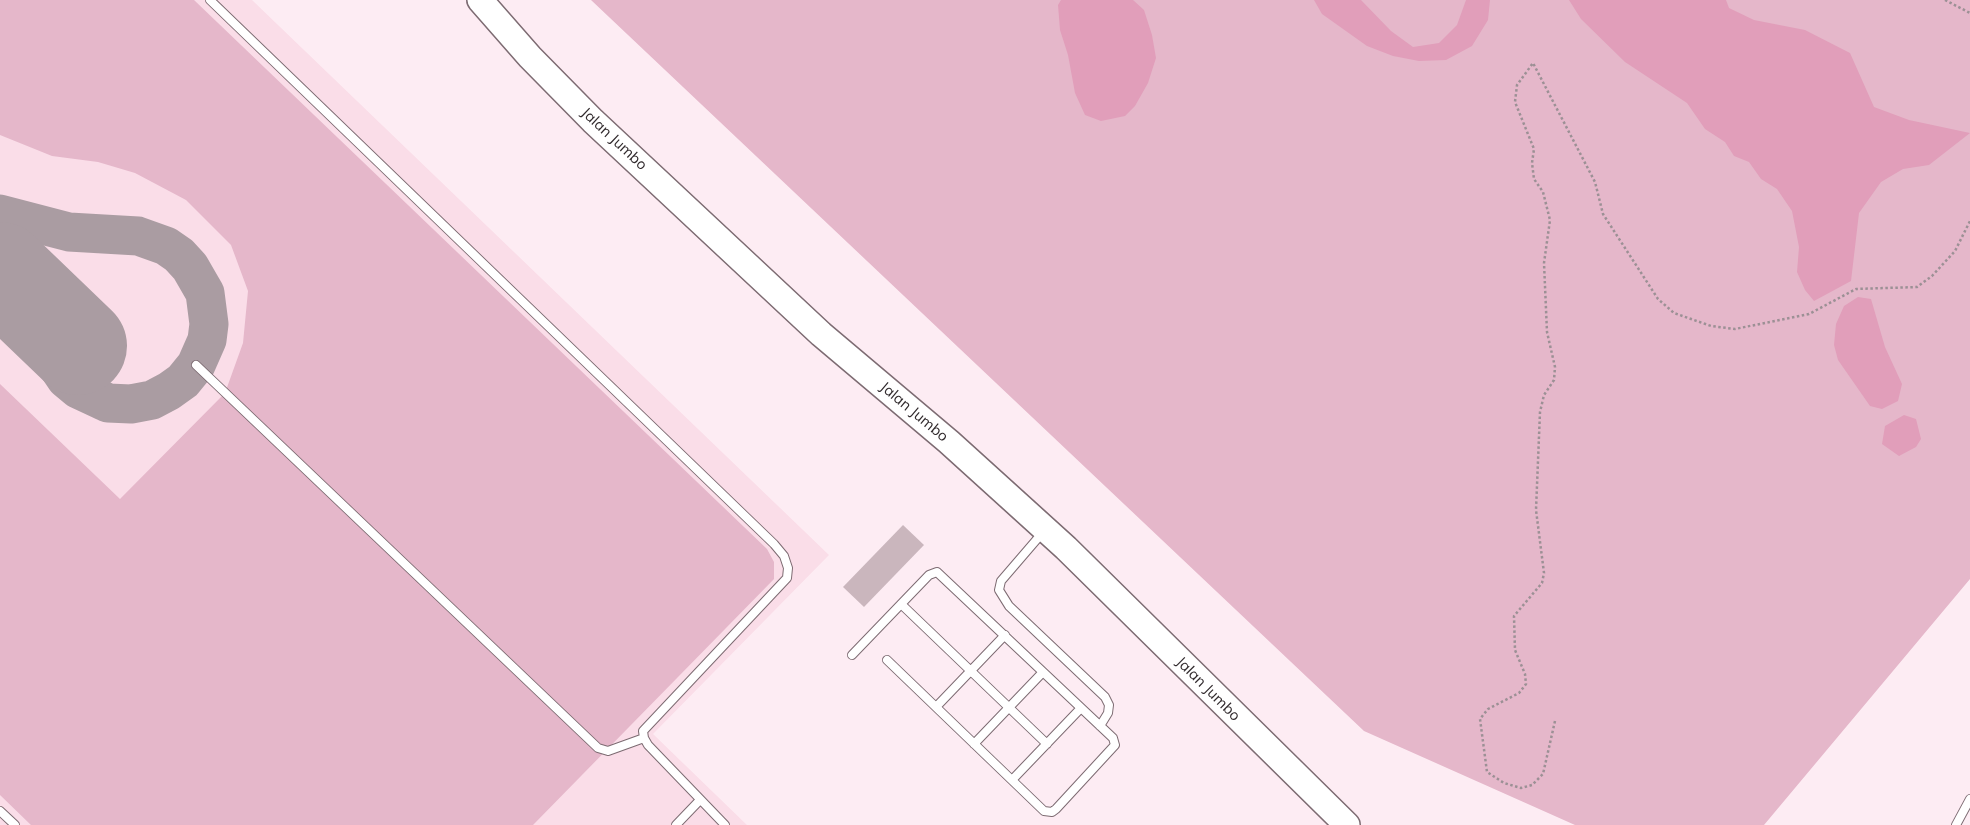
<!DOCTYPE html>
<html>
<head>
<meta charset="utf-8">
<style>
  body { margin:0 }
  canvas { display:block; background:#fdecf3 }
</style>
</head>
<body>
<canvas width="1970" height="825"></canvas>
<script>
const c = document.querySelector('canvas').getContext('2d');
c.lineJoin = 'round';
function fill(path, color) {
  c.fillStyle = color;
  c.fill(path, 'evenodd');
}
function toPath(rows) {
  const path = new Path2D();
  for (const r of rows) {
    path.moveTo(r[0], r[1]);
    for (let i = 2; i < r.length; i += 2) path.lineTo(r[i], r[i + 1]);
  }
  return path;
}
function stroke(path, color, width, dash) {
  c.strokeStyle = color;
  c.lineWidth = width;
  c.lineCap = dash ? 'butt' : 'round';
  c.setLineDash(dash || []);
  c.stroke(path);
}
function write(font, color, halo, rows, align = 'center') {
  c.font = font + ' Mulish,sans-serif';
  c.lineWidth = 4;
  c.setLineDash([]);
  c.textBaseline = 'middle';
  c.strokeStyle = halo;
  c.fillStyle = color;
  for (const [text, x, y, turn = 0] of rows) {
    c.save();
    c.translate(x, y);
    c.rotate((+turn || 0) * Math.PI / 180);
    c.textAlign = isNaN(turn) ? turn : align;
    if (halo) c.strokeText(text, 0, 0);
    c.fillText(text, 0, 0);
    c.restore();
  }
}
fill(toPath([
  [0,0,252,0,829,555,653,734,747,825,0,825]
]), '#fadde8');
fill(toPath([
  [0,0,194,0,767,549,774,562,774,579,533,825,31,825,0,795,0,384,120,499,225,393,243,343,248,291,231,245,186,200,135,173,98,162,52,156,0,135],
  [591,0,1970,0,1970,579,1764,825,1575,825,1364,731]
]), '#e5b7ca');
fill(toPath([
  [1061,0,1133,0,1144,10,1152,35,1156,58,1148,83,1135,106,1125,116,1101,121,1085,115,1075,93,1068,55,1060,30,1058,5],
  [1314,0,1361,0,1391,31,1413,47,1439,43,1457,25,1466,0,1490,0,1488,20,1472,46,1446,60,1419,61,1393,56,1367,46,1322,14],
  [1569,0,1726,0,1729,8,1754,20,1805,30,1850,53,1874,107,1909,120,1970,133,1929,165,1903,169,1881,182,1859,213,1851,281,1814,301,1805,290,1797,272,1799,247,1792,211,1777,189,1761,179,1749,162,1734,156,1725,142,1705,129,1687,103,1625,62,1581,19],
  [1858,297,1871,299,1885,347,1902,384,1898,401,1882,409,1870,406,1838,360,1834,345,1836,324,1844,306],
  [1904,415,1916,419,1921,439,1916,447,1899,456,1882,444,1885,426]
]), '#e19eba');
stroke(toPath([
  [0,214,69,232,138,236,166,246,179,255,190,267,205,293,209,324,207,340,196,365,183,381,169,391,152,400,131,404,108,403,78,389,66,379,0,282]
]), '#aa9ca2', 39);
stroke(toPath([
  [0,271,78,346]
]), '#aa9ca2', 98);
fill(toPath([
  [903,525,924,545,864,607,843,587]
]), '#cab6bd');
const service = toPath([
  [210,0,774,544,784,556,788,568,787,578,643,731,644,738,648,745,725,825],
  [196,365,598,748,608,751,644,738],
  [1044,531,1001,581,999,590,1009,606,1105,697,1109,705,1108,713,1100,726],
  [901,604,1047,744],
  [852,655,929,575,937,572,1113,738,1115,745,1056,809,1052,812,1044,811,887,660],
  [936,707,1005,635],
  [974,744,1043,672],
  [1012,780,1081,708],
  [0,811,15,825],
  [676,825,699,801],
  [1956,825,1970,799]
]);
const primary = toPath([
  [480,0,530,57,593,121,821,334,949,442,1066,548,1347,825]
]);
stroke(service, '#7d6b72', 10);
stroke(primary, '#7d6b72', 28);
stroke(toPath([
  [1945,0,1970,13],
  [1555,721,1543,774,1532,785,1521,788,1504,783,1487,772,1480,719,1488,709,1519,693,1526,684,1525,674,1515,650,1514,616,1542,583,1544,573,1536,510,1540,412,1544,395,1554,380,1555,367,1547,332,1544,263,1550,220,1543,192,1534,179,1532,163,1534,149,1515,102,1517,85,1533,63,1595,182,1603,214,1658,299,1674,313,1711,326,1735,329,1809,314,1856,289,1917,287,1932,276,1955,251,1970,221]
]), '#9c9095', 2.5, [2.5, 2.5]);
stroke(service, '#fff', 8);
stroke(primary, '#fff', 25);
write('15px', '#312a2d', '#fff', [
  ["Jalan Jumbo",614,139,43],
  ["Jalan Jumbo",914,412,40],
  ["Jalan Jumbo",1208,689,45]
]);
</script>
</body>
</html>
